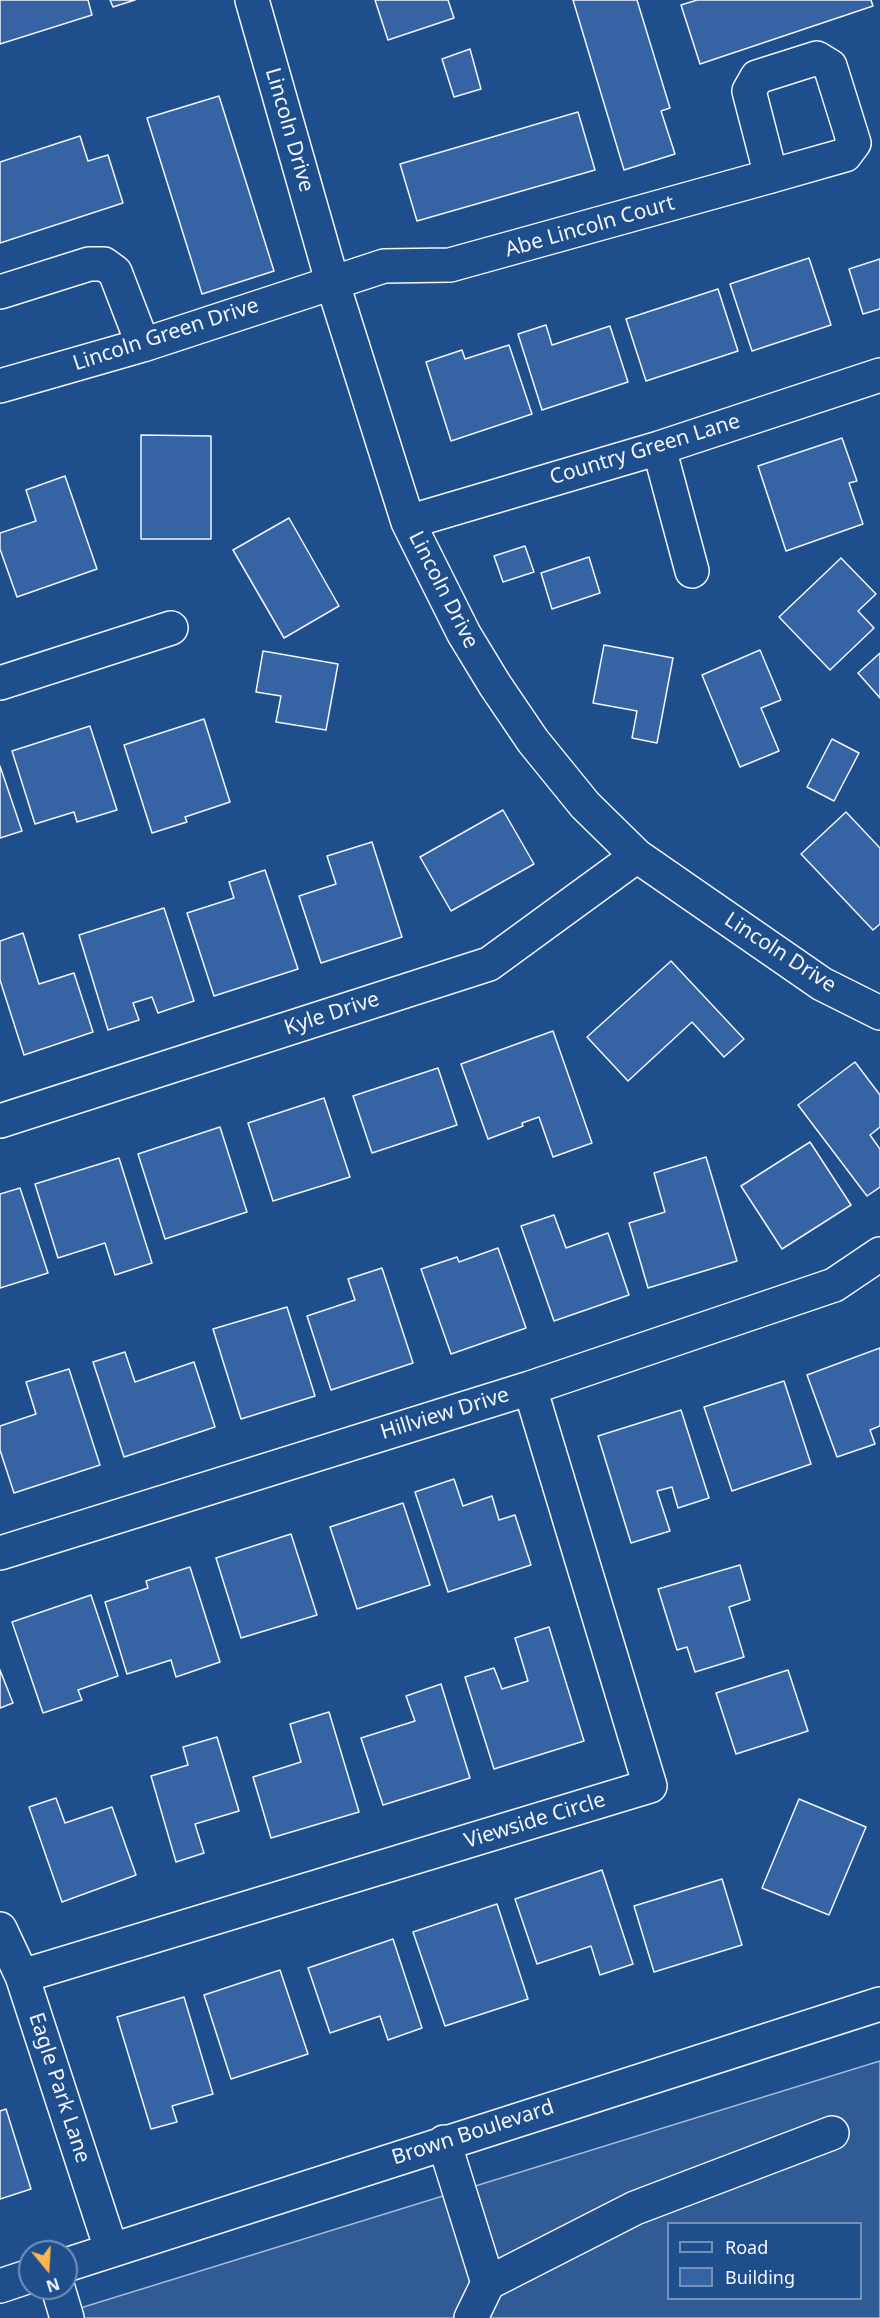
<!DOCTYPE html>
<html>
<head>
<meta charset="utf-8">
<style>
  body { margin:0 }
  #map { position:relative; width:880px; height:2318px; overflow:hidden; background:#1f4e8c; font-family:"Noto Sans",sans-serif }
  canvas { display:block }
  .legend { position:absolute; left:667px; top:2222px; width:195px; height:78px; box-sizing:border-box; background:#1f4e8c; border:2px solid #7391ba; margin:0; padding:8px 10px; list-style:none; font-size:18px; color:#f2f6ff }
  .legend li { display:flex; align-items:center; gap:12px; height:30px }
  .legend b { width:30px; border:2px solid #7391ba }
  .north { position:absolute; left:18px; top:2240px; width:60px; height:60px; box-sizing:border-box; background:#1f4e8c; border:2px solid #7391ba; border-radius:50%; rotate:162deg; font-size:16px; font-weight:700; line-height:24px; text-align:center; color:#f2f6ff }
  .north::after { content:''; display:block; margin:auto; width:21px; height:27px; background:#ffb74d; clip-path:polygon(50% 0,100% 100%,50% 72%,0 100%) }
</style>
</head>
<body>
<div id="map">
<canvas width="880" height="2318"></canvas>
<ul class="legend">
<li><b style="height:8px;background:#1f4e8c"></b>Road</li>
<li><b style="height:16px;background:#3563a3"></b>Building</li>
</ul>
<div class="north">N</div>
</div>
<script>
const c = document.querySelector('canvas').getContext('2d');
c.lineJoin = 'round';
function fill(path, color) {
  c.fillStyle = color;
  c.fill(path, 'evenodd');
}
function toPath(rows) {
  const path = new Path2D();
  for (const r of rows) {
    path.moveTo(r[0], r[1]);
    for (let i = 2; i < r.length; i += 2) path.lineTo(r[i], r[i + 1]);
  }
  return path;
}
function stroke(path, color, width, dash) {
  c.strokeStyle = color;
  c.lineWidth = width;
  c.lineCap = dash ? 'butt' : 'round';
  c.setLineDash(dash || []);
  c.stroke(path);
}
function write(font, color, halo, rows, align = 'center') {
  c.font = font + ' "Noto Sans",sans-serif';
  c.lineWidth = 4.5;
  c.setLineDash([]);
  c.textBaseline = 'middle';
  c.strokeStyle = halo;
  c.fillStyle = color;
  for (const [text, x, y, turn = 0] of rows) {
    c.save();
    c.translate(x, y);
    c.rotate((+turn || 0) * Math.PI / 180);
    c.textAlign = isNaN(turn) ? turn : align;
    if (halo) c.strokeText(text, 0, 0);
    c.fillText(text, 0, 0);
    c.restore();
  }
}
const built = toPath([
  [880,2061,880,2318,48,2318,880,2061],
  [668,2224,860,2224,860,2298,668,2298,668,2224]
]);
fill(built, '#305b95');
stroke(built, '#a8bbd7', 1.5);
const building = toPath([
  [0,0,88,0,92,15,0,44,0,0],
  [110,0,135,0,113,7,110,0],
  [375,0,448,0,454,18,388,40,375,0],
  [573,0,637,0,670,108,661,111,675,154,624,170,573,0],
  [697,0,871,0,873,6,700,64,681,5,697,0],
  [470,49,481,89,454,97,442,59,470,49],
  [219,96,274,271,202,294,147,118,219,96],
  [578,112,595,170,417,221,400,164,578,112],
  [80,136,88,161,108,155,123,203,0,243,0,162,80,136],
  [809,258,831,325,752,351,730,284,809,258],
  [880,259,880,309,863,314,849,269,880,259],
  [718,289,738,351,646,381,626,319,718,289],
  [546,325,552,345,610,326,628,382,542,410,518,334,546,325],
  [509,345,532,414,451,441,426,362,462,350,465,359,509,345],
  [141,435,211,436,211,539,141,539,141,435],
  [842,438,857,481,849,483,863,524,786,551,758,466,842,438],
  [65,476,97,569,17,597,0,549,0,533,36,521,26,490,65,476],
  [289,518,339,606,284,638,233,550,289,518],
  [525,546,534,572,503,582,494,556,525,546],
  [589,557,600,593,552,609,541,573,589,557],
  [841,558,876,594,858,611,874,628,830,670,779,617,841,558],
  [604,645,673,658,657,743,632,738,637,711,593,703,604,645],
  [760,650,781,700,761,708,779,751,740,767,702,675,760,650],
  [263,651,338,664,326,730,276,722,281,696,256,692,263,651],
  [880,653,880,698,858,673,880,653],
  [204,719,230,802,185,817,187,822,152,833,124,745,204,719],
  [90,726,117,810,77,822,74,812,35,824,12,751,90,726],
  [832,739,859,753,834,801,807,787,832,739],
  [0,766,22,831,0,838,0,766],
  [503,810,534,864,451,911,420,857,503,810],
  [846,812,880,848,880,924,873,930,801,854,846,812],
  [372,842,402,937,321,963,299,896,336,884,327,856,372,842],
  [265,870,298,969,214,996,187,913,234,898,229,882,265,870],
  [164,908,194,1001,158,1013,152,997,133,1003,139,1020,108,1030,79,935,164,908],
  [23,933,39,984,74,973,93,1032,24,1055,0,980,0,941,23,933],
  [671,961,744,1039,724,1057,692,1022,628,1081,587,1037,671,961],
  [553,1031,592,1143,553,1157,539,1117,522,1123,523,1126,488,1139,461,1064,553,1031],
  [855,1062,880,1095,880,1127,870,1135,880,1149,880,1187,867,1196,798,1105,855,1062],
  [438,1068,457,1125,372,1153,353,1096,438,1068],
  [324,1098,350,1177,273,1201,248,1123,324,1098],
  [220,1127,247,1212,165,1239,138,1154,220,1127],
  [810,1142,851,1205,782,1249,741,1186,810,1142],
  [706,1157,737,1261,648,1288,629,1223,665,1212,654,1173,706,1157],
  [119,1158,152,1263,115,1275,105,1243,58,1258,35,1184,119,1158],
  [20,1188,48,1273,0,1288,0,1194,20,1188],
  [554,1215,566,1248,608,1233,629,1295,554,1321,521,1226,554,1215],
  [498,1248,526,1328,451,1354,421,1269,457,1257,459,1262,498,1248],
  [382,1268,413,1363,331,1390,307,1316,355,1300,348,1279,382,1268],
  [287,1307,315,1396,241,1419,213,1329,287,1307],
  [880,1348,880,1426,870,1430,875,1444,837,1457,807,1375,880,1348],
  [125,1352,135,1382,194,1362,215,1427,124,1457,93,1362,125,1352],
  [69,1369,100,1465,14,1493,0,1450,0,1426,36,1414,26,1382,69,1369],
  [784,1381,811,1464,732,1491,704,1407,784,1381],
  [681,1410,709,1498,678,1508,672,1487,657,1491,670,1531,631,1543,598,1436,681,1410],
  [454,1479,463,1506,492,1496,499,1520,515,1515,531,1565,448,1592,415,1492,454,1479],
  [403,1503,430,1585,357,1609,330,1527,403,1503],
  [291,1534,317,1615,241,1638,216,1558,291,1534],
  [740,1565,750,1600,729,1607,744,1657,695,1672,687,1647,677,1650,658,1589,740,1565],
  [190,1567,220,1662,176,1677,171,1660,127,1674,105,1602,148,1588,146,1581,190,1567],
  [91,1595,118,1676,78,1690,82,1700,43,1713,12,1622,91,1595],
  [549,1627,584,1741,494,1769,465,1677,494,1668,502,1689,528,1681,515,1638,549,1627],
  [0,1670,13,1703,0,1708,0,1670],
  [788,1670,808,1731,736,1754,716,1693,788,1670],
  [441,1684,470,1778,383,1805,361,1738,415,1721,406,1696,441,1684],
  [329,1712,359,1812,271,1838,253,1777,301,1762,290,1724,329,1712],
  [217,1737,239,1811,195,1824,204,1853,176,1862,151,1776,188,1765,183,1747,217,1737],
  [56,1798,65,1823,112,1807,136,1875,62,1902,29,1807,56,1798],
  [799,1799,866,1827,829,1915,762,1888,799,1799],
  [602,1870,633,1964,600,1975,591,1946,537,1964,515,1899,602,1870],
  [722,1879,742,1945,654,1972,634,1906,722,1879],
  [497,1904,528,1999,445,2026,413,1932,497,1904],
  [393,1939,422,2028,388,2040,380,2016,330,2033,308,1968,393,1939],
  [280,1970,308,2054,231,2079,204,1995,280,1970],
  [184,1997,213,2094,172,2106,177,2122,151,2129,117,2017,184,1997],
  [6,2109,31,2189,0,2199,0,2111,6,2109]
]);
fill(building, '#3563a3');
stroke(building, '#f2f6ff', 1.5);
const minor = toPath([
  [252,0,332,281,408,522,464,634,495,685,533,741,585,805,637,856,822,984,880,1013],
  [0,292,89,264,104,264,115,272,143,345],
  [0,386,143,345,384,266,450,265,771,176,845,155,854,143,830,66,817,58,757,77,749,91,771,176],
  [659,448,692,571],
  [408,522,659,448,880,375],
  [0,683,171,628],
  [0,1121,489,964,637,856],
  [0,1553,530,1388,834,1285,880,1254],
  [0,1929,22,1976,111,2249],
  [22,1976,650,1786,530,1388],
  [444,2142,488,2283,471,2318],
  [66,2265,880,2004],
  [488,2283,635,2208,832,2133],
  [0,2286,30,2276],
  [58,2288,67,2318]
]);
stroke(minor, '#f2f6ff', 36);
stroke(minor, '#1f4e8c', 33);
write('21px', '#f2f6ff', '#1f4e8c', [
  ["Lincoln Drive",289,130,74],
  ["Abe Lincoln Court",590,227,-16],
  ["Lincoln Green Drive",166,335,-18],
  ["Country Green Lane",645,450,-17],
  ["Lincoln Drive",443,590,63],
  ["Lincoln Drive",780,953,33],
  ["Kyle Drive",332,1014,-18],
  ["Hillview Drive",445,1414,-17],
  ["Viewside Circle",535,1821,-17],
  ["Eagle Park Lane",59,2088,72],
  ["Brown Boulevard",473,2133,-18]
]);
</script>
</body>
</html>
